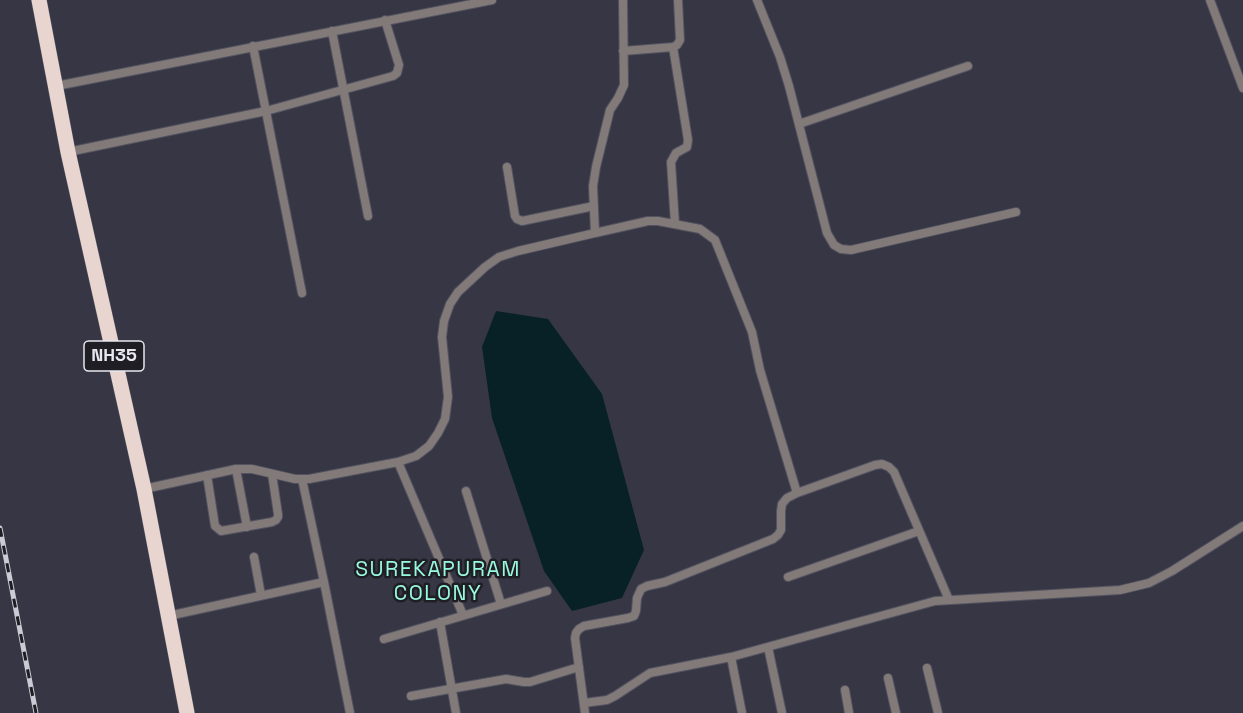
<!DOCTYPE html>
<html>
<head>
<meta charset="utf-8">
<style>
  body { margin:0 }
  canvas { display:block; background:#373644 }
</style>
</head>
<body>
<canvas width="1243" height="713"></canvas>
<script>
const c = document.querySelector('canvas').getContext('2d');
c.lineJoin = 'round';
function fill(path, color) {
  c.fillStyle = color;
  c.fill(path, 'evenodd');
}
function toPath(rows) {
  const path = new Path2D();
  for (const r of rows) {
    path.moveTo(r[0], r[1]);
    for (let i = 2; i < r.length; i += 2) path.lineTo(r[i], r[i + 1]);
  }
  return path;
}
function stroke(path, color, width, dash) {
  c.strokeStyle = color;
  c.lineWidth = width;
  c.lineCap = dash ? 'butt' : 'round';
  c.setLineDash(dash || []);
  c.stroke(path);
}
function write(font, color, halo, rows, align = 'center') {
  c.font = font + ' "Space Grotesk",sans-serif';
  c.lineWidth = 5;
  c.setLineDash([]);
  c.textBaseline = 'middle';
  c.strokeStyle = halo;
  c.fillStyle = color;
  for (const [text, x, y, turn = 0] of rows) {
    c.save();
    c.translate(x, y);
    c.rotate((+turn || 0) * Math.PI / 180);
    c.textAlign = isNaN(turn) ? turn : align;
    if (halo) c.strokeText(text, 0, 0);
    c.fillText(text, 0, 0);
    c.restore();
  }
}
fill(toPath([
  [496,311,548,319,602,394,644,550,622,598,572,611,544,571,492,418,482,347]
]), '#072126');
const street = toPath([
  [757,0,780,57,789,86,827,233,834,245,841,249,851,250,1016,212],
  [1210,0,1243,88],
  [332,31,368,216],
  [253,46,302,293],
  [673,47,688,140,687,147,676,153,671,162,675,224],
  [623,51,673,47,677,45,680,40,678,0],
  [56,86,492,0],
  [799,124,968,66],
  [68,152,266,111,393,76,397,73,399,65,385,20],
  [507,167,515,216,517,219,522,221,527,220,594,206],
  [398,462,463,615],
  [236,469,247,527],
  [207,475,215,526,221,531,272,522,276,520,278,517,278,514,272,474],
  [302,479,324,582],
  [144,489,236,469,252,469,295,479,309,479,398,462,416,456,429,446,438,433,445,419,448,397,442,337,444,321,450,304,458,292,485,267,499,257,518,251,595,233,593,186,596,167,610,110,618,98,624,85,623,0],
  [466,491,501,604],
  [797,493,875,465,882,464,889,467,894,472,949,600],
  [254,557,261,595],
  [788,577,919,531],
  [168,616,324,582,350,713],
  [440,622,456,713],
  [384,639,547,591],
  [768,647,782,713],
  [731,657,742,713],
  [927,668,938,713],
  [888,678,896,713],
  [845,690,849,713],
  [411,696,506,679,524,682,530,682,579,667],
  [584,703,607,700,615,696,650,673,731,657,935,601,1120,590,1149,583,1172,571,1243,526],
  [585,713,575,638,576,633,579,629,584,626,628,618,634,616,636,611,637,598,641,589,647,586,665,582,773,539,778,535,781,530,781,511,782,504,787,498,797,493,760,370,752,332,715,240,700,229,658,221,648,221,595,233]
]);
const highway = toPath([
  [39,0,68,152,144,489,187,713]
]);
stroke(street, '#535260', 10);
stroke(highway, '#535260', 16);
stroke(street, '#827a78', 8);
stroke(highway, '#e9d5cf', 15);
const rail = toPath([
  [0,528,36,713]
]);
stroke(rail, '#cbcbd5', 5);
stroke(rail, '#1f1e25', 3, [9]);
for (const [x, y, w] of [
  [114,356,60]
]) {
  const box = new Path2D();
  box.roundRect(x - w / 2, y - 15, w, 30, 4.5);
  c.fillStyle = '#1f1e25';
  c.fill(box);
  stroke(box, '#e7e7f0', 1.5);
}
write('bold 18px', '#e7e7f0', null, [
  ["NH35",114,356]
]);
c.letterSpacing = '1.5px';
write('21px', '#98f9de', '#1f1e25', [
  ["SUREKAPURAM",438,570],
  ["COLONY",438,594]
]);
c.letterSpacing = '0px';
</script>
</body>
</html>
